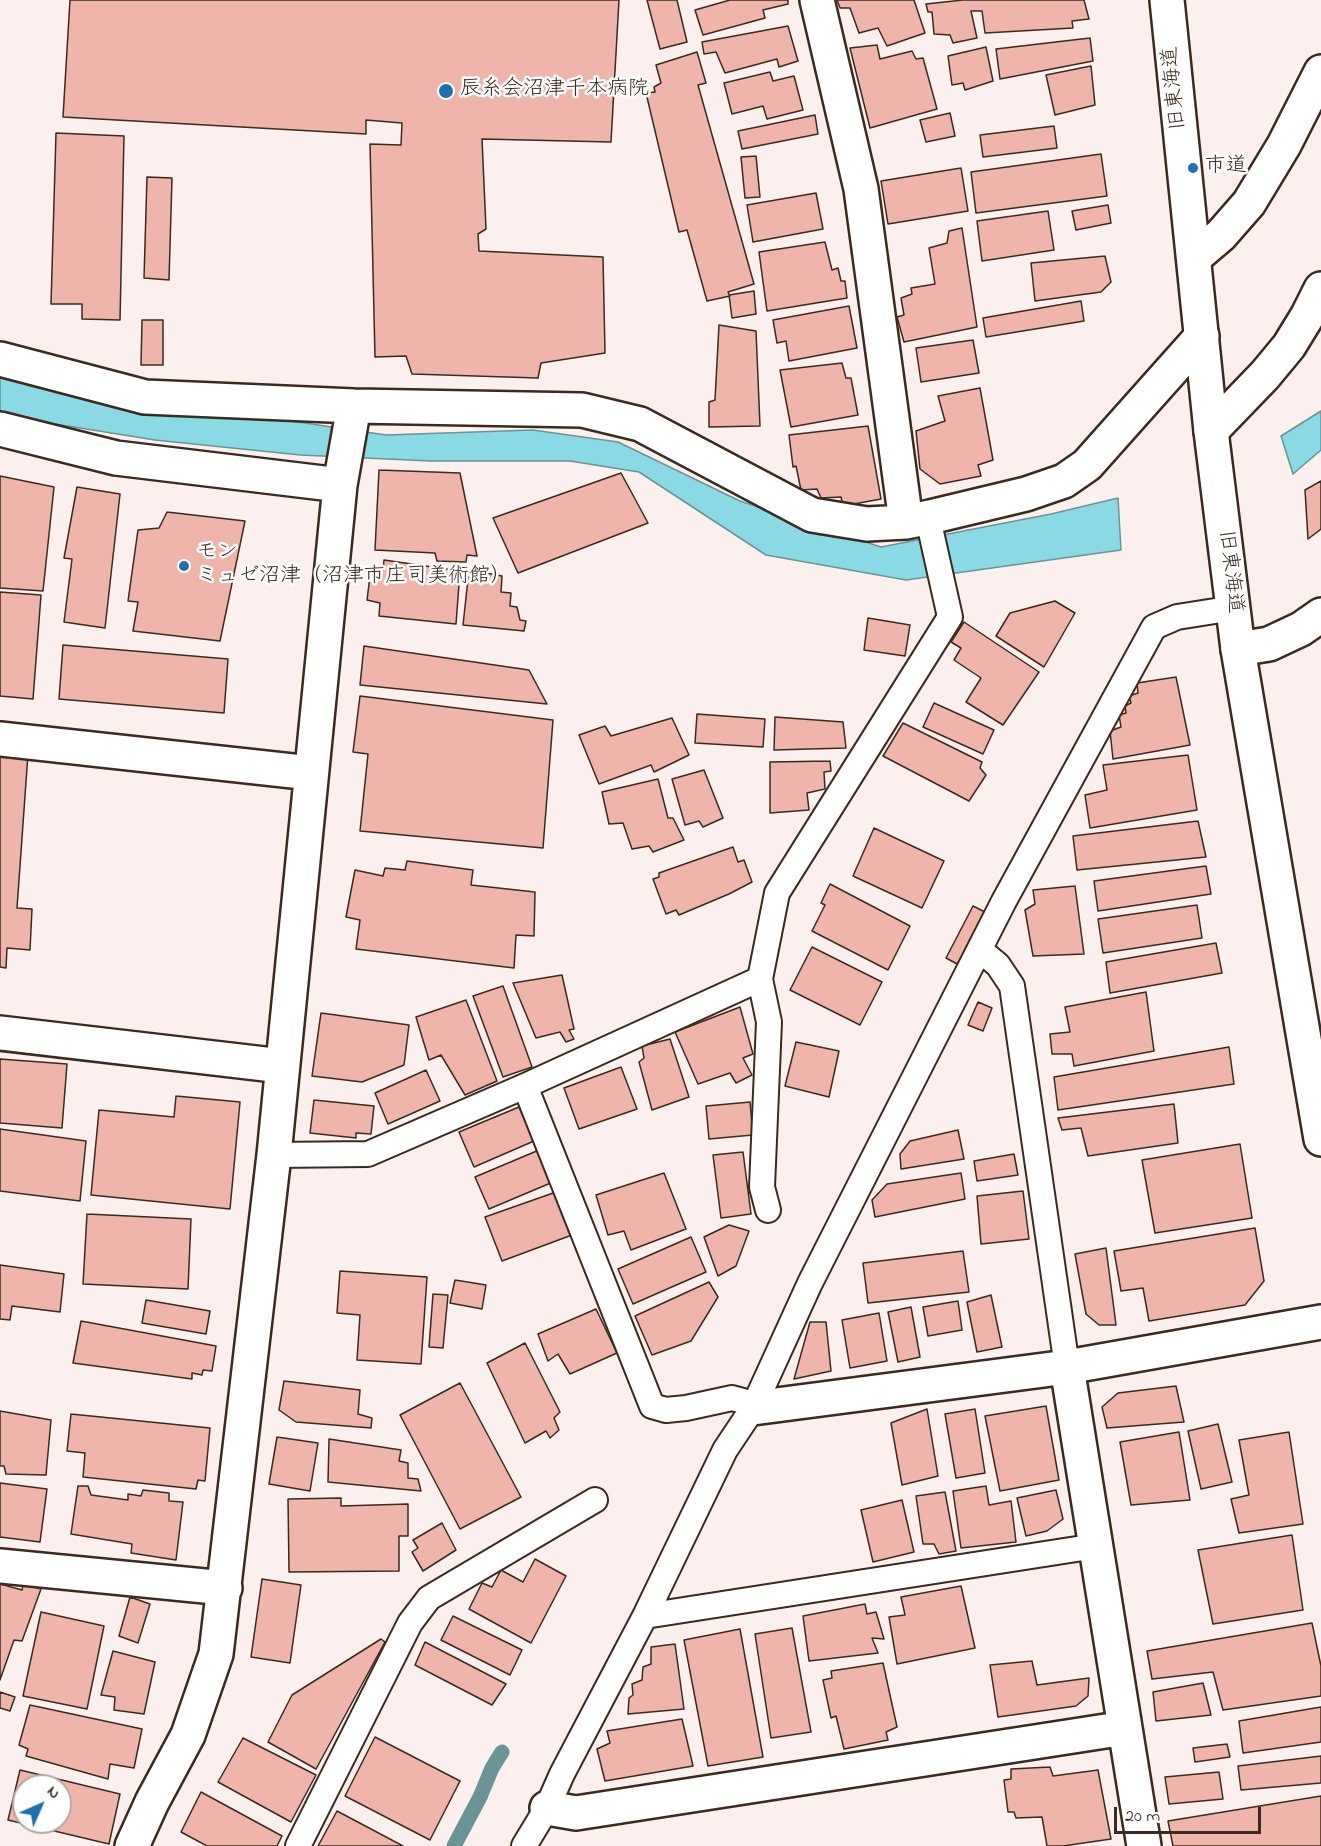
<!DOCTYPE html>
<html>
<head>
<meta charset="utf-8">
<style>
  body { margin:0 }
  #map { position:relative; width:1321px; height:1846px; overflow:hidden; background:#fcf0ee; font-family:"Indie Flower",sans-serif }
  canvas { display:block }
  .north { position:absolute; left:12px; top:1774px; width:60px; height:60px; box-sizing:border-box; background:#fff; border:2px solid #b1aaa5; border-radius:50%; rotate:45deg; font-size:16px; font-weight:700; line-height:24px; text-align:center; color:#3b2a1e }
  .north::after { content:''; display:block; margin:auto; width:21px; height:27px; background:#1f6fb2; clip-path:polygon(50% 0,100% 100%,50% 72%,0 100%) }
  .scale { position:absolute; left:1114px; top:1807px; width:147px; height:27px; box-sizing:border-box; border:3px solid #3b2a1e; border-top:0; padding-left:8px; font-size:18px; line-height:21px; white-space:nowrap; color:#3b2a1e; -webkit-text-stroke:4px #fff; paint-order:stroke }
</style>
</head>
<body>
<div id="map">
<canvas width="1321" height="1846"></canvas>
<div class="north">N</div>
<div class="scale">20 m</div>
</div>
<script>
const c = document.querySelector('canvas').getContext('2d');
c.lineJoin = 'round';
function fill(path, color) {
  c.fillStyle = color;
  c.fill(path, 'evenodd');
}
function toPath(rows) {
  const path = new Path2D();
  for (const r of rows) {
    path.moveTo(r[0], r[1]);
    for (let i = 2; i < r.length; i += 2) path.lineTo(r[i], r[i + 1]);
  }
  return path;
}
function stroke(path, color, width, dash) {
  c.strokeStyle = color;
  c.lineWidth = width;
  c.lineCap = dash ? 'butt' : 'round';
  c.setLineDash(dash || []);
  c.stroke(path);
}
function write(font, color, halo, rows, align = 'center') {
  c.font = font + ' "Indie Flower","Klee One",sans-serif';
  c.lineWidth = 5;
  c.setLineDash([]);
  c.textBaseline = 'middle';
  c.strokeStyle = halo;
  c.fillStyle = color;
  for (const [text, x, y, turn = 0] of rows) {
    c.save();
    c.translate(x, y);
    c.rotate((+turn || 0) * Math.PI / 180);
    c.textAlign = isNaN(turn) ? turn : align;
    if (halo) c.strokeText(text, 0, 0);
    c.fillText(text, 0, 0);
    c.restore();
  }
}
const water = toPath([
  [0,375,244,414,386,435,533,430,618,442,740,501,881,547,1051,514,1118,498,1121,550,906,580,766,555,639,472,570,461,431,461,300,455,155,440,49,423,0,413,0,375],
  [1321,411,1321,450,1293,474,1281,436,1321,411]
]);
fill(water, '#89dae5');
stroke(water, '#6a9495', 1.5);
stroke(toPath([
  [454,1846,480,1797,492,1768,502,1752]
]), '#6a9495', 15);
const building = toPath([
  [70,0,619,0,611,142,482,139,486,229,478,234,479,251,603,257,605,353,541,363,538,378,412,374,406,356,375,357,370,144,401,145,402,123,366,120,366,134,63,117,70,0],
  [647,0,677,0,687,42,660,49,647,0],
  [730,0,788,0,788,4,763,10,765,18,703,35,695,10,730,0],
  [837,0,914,0,925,33,887,46,878,28,859,33,850,8,840,8,837,0],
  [963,0,1084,0,1089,19,1072,21,1073,28,985,33,982,11,971,11,977,38,953,43,950,35,934,34,932,12,928,12,926,4,963,0],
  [788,26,798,61,779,67,777,59,725,73,716,52,704,54,702,42,788,26],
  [1090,38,1093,61,1000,79,996,49,1090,38],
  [877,45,880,59,912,51,916,59,923,58,937,109,870,128,850,48,877,45],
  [986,47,993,81,965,90,963,83,952,85,948,56,986,47],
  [697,52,706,83,698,85,754,284,728,292,730,296,707,301,687,230,679,232,646,93,655,92,654,87,661,83,656,65,697,52],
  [1091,66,1095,105,1055,115,1046,75,1091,66],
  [770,72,773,81,794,76,803,110,767,119,763,106,732,114,724,83,770,72],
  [950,113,955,136,926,142,920,120,950,113],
  [815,115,818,134,742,149,738,131,815,115],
  [1054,126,1057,148,983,157,980,135,1054,126],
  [56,133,124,136,120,320,82,319,82,304,51,304,56,133],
  [1101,154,1107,196,976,213,971,172,1101,154],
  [756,156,760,197,745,198,741,157,756,156],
  [961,168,968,211,888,224,881,181,961,168],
  [147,177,172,178,169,280,144,278,147,177],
  [816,193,823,229,753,242,747,205,816,193],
  [1108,205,1111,223,1076,230,1072,211,1108,205],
  [1048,211,1054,250,982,261,977,221,1048,211],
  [962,228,977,327,904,342,897,317,904,315,901,298,912,294,911,288,935,284,929,248,947,243,949,231,962,228],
  [825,242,832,270,838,268,841,281,845,281,847,298,767,311,759,252,825,242],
  [1105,256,1111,282,1101,292,1035,301,1031,263,1105,256],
  [754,291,756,314,732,318,729,295,754,291],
  [1081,301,1084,321,986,337,983,318,1081,301],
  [849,306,857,348,789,361,786,341,777,343,773,320,849,306],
  [142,320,163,320,163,365,141,365,142,320],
  [719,325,756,331,760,426,709,427,709,402,715,400,719,325],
  [973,340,979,373,921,382,916,348,973,340],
  [842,363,846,378,851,378,858,415,791,427,780,370,842,363],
  [980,388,993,460,978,465,981,476,940,484,920,469,916,431,945,421,938,396,980,388],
  [868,426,881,499,843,506,841,497,821,498,817,489,801,490,796,466,793,467,789,435,868,426],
  [379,470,460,473,477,556,467,555,466,562,437,561,435,553,375,550,379,470],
  [621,473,648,523,518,573,493,518,621,473],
  [0,476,54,487,43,591,0,588,0,476],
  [1321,481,1321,529,1308,539,1305,490,1321,481],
  [77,487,120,494,105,628,64,622,72,559,64,558,77,487],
  [167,512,245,521,220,641,133,631,138,602,128,601,138,530,159,528,167,512],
  [384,560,460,571,456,624,379,616,380,603,367,600,371,568,383,570,384,560],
  [469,570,502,576,501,592,511,593,510,606,517,607,520,620,526,621,524,631,463,625,469,570],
  [0,592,41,595,33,699,0,696,0,592],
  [1055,601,1075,613,1044,667,996,636,1010,613,1055,601],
  [868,618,910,625,905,656,864,650,868,618],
  [964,622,1039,672,1003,725,966,702,981,678,954,660,961,648,951,642,964,622],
  [63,645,228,659,224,713,59,699,63,645],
  [364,646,529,670,547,704,360,685,364,646],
  [1176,677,1190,745,1113,759,1110,731,1121,727,1119,715,1126,713,1125,706,1131,703,1129,696,1138,693,1137,683,1176,677],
  [360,696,553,720,543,848,360,831,368,754,353,752,360,696],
  [934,703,994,730,983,754,923,727,934,703],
  [697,714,765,719,763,747,695,743,697,714],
  [775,717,843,722,846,748,774,750,775,717],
  [672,718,689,755,654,772,651,765,599,784,579,735,605,726,611,736,672,718],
  [903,723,982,762,980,768,986,775,969,801,883,756,903,723],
  [0,752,28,754,17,908,32,909,30,950,7,948,6,968,0,967,0,752],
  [1188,755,1197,810,1090,828,1085,795,1107,790,1103,765,1188,755],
  [830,761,831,771,824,772,825,789,807,793,809,810,770,813,770,762,830,761],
  [704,770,723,818,703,827,699,821,685,825,672,779,704,770],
  [658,779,668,818,673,818,684,840,653,852,649,846,632,849,623,823,609,824,602,792,658,779],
  [1198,821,1206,857,1077,870,1073,836,1198,821],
  [874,828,944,861,922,908,853,876,874,828],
  [733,847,738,862,744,860,752,882,729,894,679,915,676,910,666,914,653,879,659,877,659,873,733,847],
  [407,861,473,870,471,885,535,892,534,936,516,935,514,968,356,949,360,920,346,917,355,870,383,876,385,868,405,870,407,861],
  [1206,866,1211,894,1098,911,1094,881,1206,866],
  [830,884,910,926,888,970,812,931,825,905,821,903,830,884],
  [1075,886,1084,954,1033,956,1025,910,1035,904,1033,890,1075,886],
  [1197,905,1202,938,1103,953,1098,919,1197,905],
  [973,906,987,913,959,965,946,958,973,906],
  [1216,943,1222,973,1110,993,1106,962,1216,943],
  [812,947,882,982,860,1025,790,990,812,947],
  [562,975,574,1029,569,1030,574,1039,566,1042,560,1032,536,1038,513,983,562,975],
  [503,986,532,1067,503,1077,473,996,503,986],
  [1146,992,1154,1051,1074,1066,1072,1054,1052,1054,1050,1034,1070,1032,1065,1007,1146,992],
  [466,1000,497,1081,465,1095,441,1055,429,1060,416,1017,466,1000],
  [978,1002,992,1008,983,1031,968,1025,978,1002],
  [740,1007,753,1054,743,1058,752,1075,736,1083,730,1073,698,1084,675,1032,740,1007],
  [321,1013,409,1025,404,1065,362,1082,312,1076,321,1013],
  [670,1039,689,1097,652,1110,639,1062,644,1058,642,1046,670,1039],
  [796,1042,839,1051,829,1097,785,1086,796,1042],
  [1229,1047,1234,1084,1058,1110,1054,1077,1229,1047],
  [0,1059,67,1064,62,1128,0,1123,0,1059],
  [621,1067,637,1109,579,1129,564,1088,621,1067],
  [426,1070,440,1101,388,1124,375,1093,426,1070],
  [176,1096,240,1102,230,1209,91,1195,99,1110,174,1117,176,1096],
  [314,1100,374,1106,371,1134,356,1133,356,1138,310,1133,314,1100],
  [750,1102,753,1135,709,1139,706,1106,750,1102],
  [1174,1104,1178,1143,1088,1156,1081,1128,1062,1130,1058,1118,1174,1104],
  [519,1107,534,1141,474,1167,459,1132,519,1107],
  [0,1129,86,1141,80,1201,0,1191,0,1129],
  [958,1130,964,1159,901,1169,900,1154,910,1141,958,1130],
  [1240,1144,1252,1218,1155,1233,1142,1160,1240,1144],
  [539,1150,553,1182,489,1209,475,1177,539,1150],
  [743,1152,751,1214,721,1218,713,1155,743,1152],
  [1014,1154,1018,1175,977,1181,974,1161,1014,1154],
  [664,1173,686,1229,631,1250,624,1231,608,1235,596,1195,664,1173],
  [961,1173,965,1199,875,1217,872,1200,887,1184,961,1173],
  [1023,1191,1029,1239,981,1244,977,1196,1023,1191],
  [556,1192,572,1235,502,1261,485,1217,556,1192],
  [87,1214,191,1219,188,1289,83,1284,87,1214],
  [729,1225,749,1231,736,1266,718,1276,704,1237,729,1225],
  [1255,1228,1264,1281,1245,1305,1149,1321,1143,1288,1121,1291,1114,1251,1255,1228],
  [691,1237,706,1272,633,1304,618,1269,691,1237],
  [1106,1248,1116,1325,1099,1325,1086,1314,1075,1254,1106,1248],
  [963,1251,969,1292,868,1303,863,1263,963,1251],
  [0,1265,64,1274,60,1312,12,1306,10,1320,0,1319,0,1265],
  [340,1271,427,1277,421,1364,357,1360,360,1315,337,1313,340,1271],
  [455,1280,486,1285,482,1309,450,1303,455,1280],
  [709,1282,718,1297,691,1341,652,1355,635,1316,709,1282],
  [433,1294,448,1295,443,1348,429,1347,433,1294],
  [991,1295,1002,1347,977,1352,967,1302,991,1295],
  [146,1300,210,1311,206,1334,142,1323,146,1300],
  [958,1301,962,1330,928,1336,923,1307,958,1301],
  [911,1307,920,1357,898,1362,888,1312,911,1307],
  [596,1309,617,1353,570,1374,558,1354,548,1361,538,1334,596,1309],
  [879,1313,887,1361,850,1368,842,1320,879,1313],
  [81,1321,216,1346,212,1371,203,1370,202,1375,192,1373,192,1379,73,1363,81,1321],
  [810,1322,826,1322,831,1371,794,1379,810,1322],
  [525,1343,560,1412,554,1418,559,1430,550,1438,546,1431,525,1443,487,1363,525,1343],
  [284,1381,360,1390,358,1414,372,1418,371,1428,296,1422,279,1410,284,1381],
  [460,1383,521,1497,460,1529,400,1415,460,1383],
  [1176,1386,1184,1422,1107,1428,1102,1407,1118,1393,1176,1386],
  [1046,1406,1059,1480,1000,1491,985,1416,1046,1406],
  [927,1409,938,1476,902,1485,891,1423,927,1409],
  [975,1409,985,1473,956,1478,945,1414,975,1409],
  [0,1411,51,1420,46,1475,6,1474,4,1466,0,1466,0,1411],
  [71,1414,210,1428,205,1481,198,1480,196,1489,83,1477,85,1453,67,1451,71,1414],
  [1218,1424,1232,1482,1201,1489,1188,1431,1218,1424],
  [1179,1432,1190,1500,1131,1505,1120,1442,1179,1432],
  [1289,1432,1303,1524,1239,1533,1231,1499,1249,1495,1239,1440,1289,1432],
  [277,1437,318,1443,310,1491,269,1484,277,1437],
  [329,1439,401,1450,399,1461,408,1463,408,1478,418,1479,421,1491,328,1482,329,1439],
  [0,1483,47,1489,40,1542,0,1537,0,1483],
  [78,1486,88,1486,91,1495,128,1500,128,1494,141,1496,143,1490,169,1493,169,1501,183,1502,176,1560,131,1553,132,1544,71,1534,78,1486],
  [986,1486,989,1505,1011,1501,1016,1542,961,1548,953,1491,986,1486],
  [1056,1490,1063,1519,1047,1531,1026,1536,1017,1498,1056,1490],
  [945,1492,956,1551,939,1554,934,1544,923,1544,916,1496,945,1492],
  [341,1498,341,1506,408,1504,408,1536,399,1536,399,1571,289,1572,288,1499,341,1498],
  [902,1500,914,1552,873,1562,861,1510,902,1500],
  [442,1523,456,1550,423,1571,412,1552,418,1548,413,1540,442,1523],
  [1292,1535,1303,1610,1213,1624,1198,1550,1292,1535],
  [535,1559,566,1576,531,1643,469,1609,482,1583,492,1587,501,1570,523,1582,535,1559],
  [262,1579,301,1585,290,1663,251,1657,262,1579],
  [0,1584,22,1590,23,1584,41,1589,22,1641,14,1640,0,1680,0,1584],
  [961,1586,975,1648,897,1664,889,1617,905,1615,901,1597,961,1586],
  [130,1597,150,1604,138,1643,119,1636,130,1597],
  [865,1604,867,1614,876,1612,884,1639,872,1638,878,1653,809,1661,803,1616,865,1604],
  [41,1612,104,1626,87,1709,23,1696,41,1612],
  [453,1616,522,1650,510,1675,441,1640,453,1616],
  [1312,1623,1321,1666,1321,1696,1223,1710,1213,1672,1152,1679,1147,1651,1312,1623],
  [792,1628,811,1732,771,1738,755,1634,792,1628],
  [740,1629,763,1757,708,1766,684,1640,740,1629],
  [381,1639,385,1642,316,1769,268,1742,292,1695,381,1639],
  [425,1642,506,1684,492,1705,415,1665,425,1642],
  [675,1644,684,1709,628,1714,629,1698,633,1695,632,1684,642,1680,643,1667,651,1664,651,1647,675,1644],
  [113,1651,155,1662,144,1714,114,1710,115,1697,101,1695,113,1651],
  [1032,1661,1037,1685,1089,1678,1088,1696,1076,1706,998,1717,990,1665,1032,1661],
  [883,1663,897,1727,886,1732,888,1740,844,1749,836,1716,831,1718,823,1680,832,1678,831,1671,883,1663],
  [1203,1683,1211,1715,1156,1721,1153,1692,1203,1683],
  [0,1692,15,1697,10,1711,0,1708,0,1692],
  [30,1705,142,1729,134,1768,110,1764,108,1779,26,1756,28,1749,19,1745,30,1705],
  [1321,1707,1321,1742,1243,1753,1239,1721,1321,1707],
  [682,1719,693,1766,605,1781,597,1749,610,1743,607,1731,682,1719],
  [375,1737,460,1781,430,1840,345,1796,375,1737],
  [243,1738,316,1775,291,1822,218,1782,243,1738],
  [1227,1744,1230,1757,1195,1762,1193,1748,1227,1744],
  [1321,1756,1321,1783,1241,1790,1238,1766,1321,1756],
  [1050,1767,1053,1776,1098,1770,1111,1839,1063,1846,1047,1846,1042,1817,1016,1818,1014,1812,1008,1812,1004,1780,1011,1779,1011,1769,1050,1767],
  [20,1770,120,1794,109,1844,8,1820,20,1770],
  [24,1786,60,1786,60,1822,24,1822,24,1786],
  [1219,1772,1223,1799,1169,1804,1165,1777,1219,1772],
  [201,1792,282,1836,277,1846,207,1846,181,1832,201,1792],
  [1321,1796,1321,1846,1173,1846,1168,1821,1321,1796],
  [337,1811,403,1846,318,1846,337,1811]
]);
fill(building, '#efb4aa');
stroke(building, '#3b2a1e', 1.5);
const lane = toPath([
  [980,950,998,965,1012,986,1067,1367],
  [760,979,769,1022,762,1187,768,1210],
  [525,1086,652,1406,666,1410,686,1408,732,1398,743,1401,753,1408],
  [274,1155,368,1154,525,1086,760,979,777,893,950,617,931,532,930,517],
  [645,1616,1096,1546],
  [298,1846,410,1623,429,1598,595,1500],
  [524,1846,547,1808,562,1774,645,1616,725,1450,753,1408,810,1283,1004,901,1154,627,1177,617,1234,608]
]);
const street = toPath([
  [817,0,861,189,906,522],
  [1194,258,1221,235,1249,203,1284,145,1321,72],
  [0,359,145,397,354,406,582,410,640,424,812,515,867,524,906,522,930,517,1026,494,1064,481,1087,465,1202,336],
  [0,429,116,458,340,485],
  [1211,431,1265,375,1289,346,1308,315,1321,289],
  [1238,649,1269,644,1301,629,1321,615],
  [0,739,311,773],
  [0,1033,282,1066],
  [1067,1367,1144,1846],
  [753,1408,1067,1367,1321,1322],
  [0,1566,225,1588],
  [547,1808,576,1813,1125,1728],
  [132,1846,152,1802,188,1735,216,1654,274,1155,340,485,354,406]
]);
const secondary = toPath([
  [1167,0,1211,431,1238,649,1321,1139]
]);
stroke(lane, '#3b2a1e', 28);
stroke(street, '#3b2a1e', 38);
stroke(secondary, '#3b2a1e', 38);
stroke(lane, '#fff', 24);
stroke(street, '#fff', 33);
stroke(secondary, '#fff', 33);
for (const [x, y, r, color] of [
  [446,91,8,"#1f6fb2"],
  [1193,168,6,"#1f6fb2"],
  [184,566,6,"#1f6fb2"]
]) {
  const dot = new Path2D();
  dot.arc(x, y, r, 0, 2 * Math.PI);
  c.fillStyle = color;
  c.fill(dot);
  stroke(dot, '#fff', 2);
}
write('21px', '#3b2a1e', '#fff', [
  ["旧東海道",1176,88,-96],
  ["旧東海道",1229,572,83]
]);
write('21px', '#3b2a1e', '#fff', [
  ["辰糸会沼津千本病院",460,91],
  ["市道",1205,168],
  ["モン",196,554],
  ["ミュゼ沼津（沼津市庄司美術館）",196,578]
], 'left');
</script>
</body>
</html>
